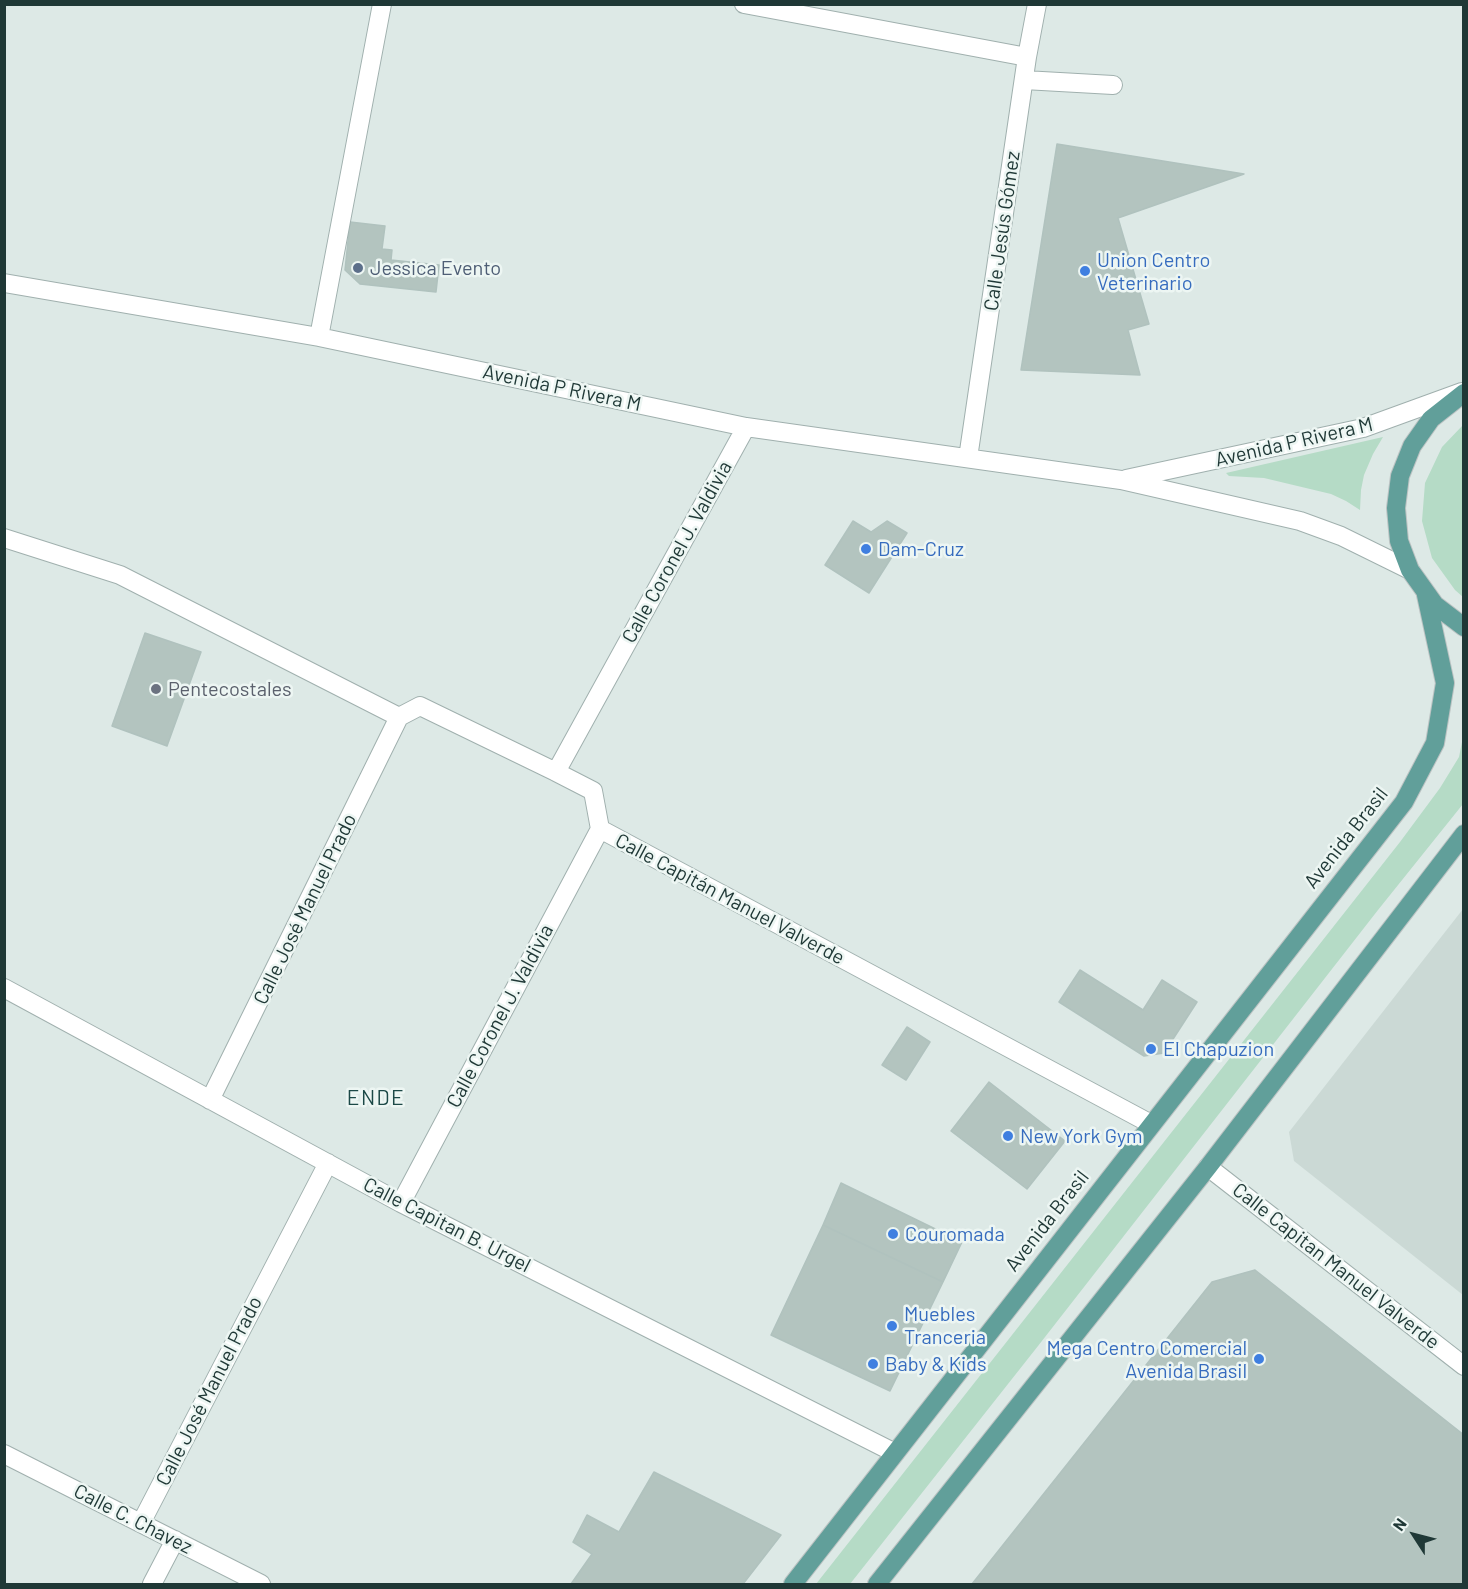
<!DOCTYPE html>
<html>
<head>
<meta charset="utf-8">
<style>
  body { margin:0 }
  #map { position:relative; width:1468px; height:1589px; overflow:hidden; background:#dde9e6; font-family:Barlow,sans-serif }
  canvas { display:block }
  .frame { position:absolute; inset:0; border:6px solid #1f3836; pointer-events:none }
  .north { position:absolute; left:1384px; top:1505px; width:60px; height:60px; -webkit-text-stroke:4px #edf6f3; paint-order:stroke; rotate:306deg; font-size:16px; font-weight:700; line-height:24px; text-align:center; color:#1f3836 }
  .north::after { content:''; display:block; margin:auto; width:21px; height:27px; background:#1f3836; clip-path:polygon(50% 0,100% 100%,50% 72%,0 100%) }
</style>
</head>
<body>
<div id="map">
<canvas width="1468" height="1589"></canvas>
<div class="frame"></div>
<div class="north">N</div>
</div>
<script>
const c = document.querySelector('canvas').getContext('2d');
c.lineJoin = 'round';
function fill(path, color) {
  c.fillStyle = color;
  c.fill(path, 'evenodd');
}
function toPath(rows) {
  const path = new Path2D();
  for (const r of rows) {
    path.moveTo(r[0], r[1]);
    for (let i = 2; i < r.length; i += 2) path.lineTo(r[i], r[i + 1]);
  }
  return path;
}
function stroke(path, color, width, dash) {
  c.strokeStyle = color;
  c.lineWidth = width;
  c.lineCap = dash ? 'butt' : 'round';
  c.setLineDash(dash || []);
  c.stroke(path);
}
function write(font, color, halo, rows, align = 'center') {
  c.font = font + ' Barlow,sans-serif';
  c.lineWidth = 5;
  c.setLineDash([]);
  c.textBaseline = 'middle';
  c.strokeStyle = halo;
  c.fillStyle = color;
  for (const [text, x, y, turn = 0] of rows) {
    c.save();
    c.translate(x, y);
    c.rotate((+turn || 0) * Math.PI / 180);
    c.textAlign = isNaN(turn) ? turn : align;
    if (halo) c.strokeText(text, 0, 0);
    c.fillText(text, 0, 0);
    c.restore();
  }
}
fill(toPath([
  [1463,909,1464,1295,1463,1295,1294,1161,1289,1132]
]), '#cbd9d5');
fill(toPath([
  [1463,425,1463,597,1455,590,1432,558,1422,521,1425,483,1442,447],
  [1383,437,1373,454,1364,475,1361,490,1360,510,1346,501,1331,494,1264,478,1229,476,1226,473],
  [1463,737,1463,804,1378,910,1038,1346,850,1584,816,1584,1400,842,1440,788,1459,757]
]), '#b5dbc6');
const building = toPath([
  [1057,144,1244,174,1118,218,1149,324,1128,330,1140,375,1021,370,1057,144],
  [350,222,385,226,382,249,392,250,391,260,439,265,436,292,360,284,345,270,350,222],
  [853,521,871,532,887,521,907,533,869,593,825,565,853,521],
  [145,633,201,652,167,746,112,726,145,633],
  [1080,970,1143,1010,1162,980,1197,1002,1164,1053,1144,1056,1059,1002,1080,970],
  [907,1027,930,1042,906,1080,882,1065,907,1027],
  [989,1082,1065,1141,1027,1189,951,1131,989,1082],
  [841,1183,962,1242,943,1282,823,1225,841,1183],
  [823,1225,943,1282,890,1391,771,1335,823,1225],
  [1255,1270,1464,1435,1464,1584,972,1584,1212,1282,1255,1270],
  [654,1472,781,1535,743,1584,571,1584,592,1554,573,1542,587,1515,619,1532,654,1472]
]);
fill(building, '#b3c4bf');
stroke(building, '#b0c2be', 1.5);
const minor = toPath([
  [744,4,1027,57],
  [1024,80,1113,85],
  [4,283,319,337,746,427,1121,480,1300,521,1341,536,1410,570],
  [319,337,382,4],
  [968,458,1027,57,1037,4],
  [1126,479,1363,428,1462,392],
  [4,538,120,575,399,717,420,706,556,772,593,791,600,829,1151,1124],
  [556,772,746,427],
  [4,988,401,1203,895,1453],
  [210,1100,399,717],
  [1208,1167,1464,1366],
  [401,1203,600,829],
  [4,1454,261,1584],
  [141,1523,328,1163],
  [152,1584,175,1540]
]);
const major = toPath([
  [1464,393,1431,419,1412,446,1400,476,1396,508,1399,541,1410,570,1435,605,1464,627],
  [793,1584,1404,802,1435,743,1445,683,1426,595],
  [877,1584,1208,1167,1464,834]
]);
stroke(minor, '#a0b0ae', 20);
stroke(major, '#bcc3c3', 20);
stroke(minor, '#fff', 18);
stroke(major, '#619f9a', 18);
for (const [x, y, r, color] of [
  [358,268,6,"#5c6f8a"],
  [1085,271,6,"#3f7fe0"],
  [866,549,6,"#3f7fe0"],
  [156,689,6,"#6b7280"],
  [1151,1049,6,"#3f7fe0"],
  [1008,1136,6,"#3f7fe0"],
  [893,1234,6,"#3f7fe0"],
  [892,1326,6,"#3f7fe0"],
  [1259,1359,6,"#3f7fe0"],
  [873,1364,6,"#3f7fe0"]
]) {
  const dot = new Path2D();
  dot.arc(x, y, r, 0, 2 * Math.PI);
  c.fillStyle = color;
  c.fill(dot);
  stroke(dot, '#edf6f3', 2);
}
write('20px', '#1f3836', '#edf6f3', [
  ["Calle Jesús Gómez",1002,231,-82],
  ["Avenida P Rivera M",562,388,12],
  ["Avenida P Rivera M",1294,442,-13],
  ["Calle Coronel J. Valdivia",677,552,-61],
  ["Avenida Brasil",1346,838,-52],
  ["Calle Capitán Manuel Valverde",730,899,28],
  ["Calle José Manuel Prado",305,909,-64],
  ["Calle Coronel J. Valdivia",500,1016,-62],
  ["Avenida Brasil",1047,1221,-52],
  ["Calle Capitan B. Urgel",447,1225,27],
  ["Calle Capitan Manuel Valverde",1336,1266,38],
  ["Calle José Manuel Prado",209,1391,-63],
  ["Calle C. Chavez",133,1519,27]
]);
write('20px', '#366cbe', '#edf6f3', [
  ["Union Centro",1097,260],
  ["Veterinario",1097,283],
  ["Dam-Cruz",878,549],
  ["El Chapuzion",1163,1049],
  ["New York Gym",1020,1136],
  ["Couromada",905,1234],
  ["Muebles",904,1314],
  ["Tranceria",904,1337],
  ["Mega Centro Comercial",1247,1348,"right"],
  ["Avenida Brasil",1247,1371,"right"],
  ["Baby & Kids",885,1364]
], 'left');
write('20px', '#4e5e75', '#edf6f3', [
  ["Jessica Evento",370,268]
], 'left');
write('20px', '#5b616d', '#edf6f3', [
  ["Pentecostales",168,689]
], 'left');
c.letterSpacing = '1.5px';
write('21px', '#1c4947', '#edf6f3', [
  ["ENDE",376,1098]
]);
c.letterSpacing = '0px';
</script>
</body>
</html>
